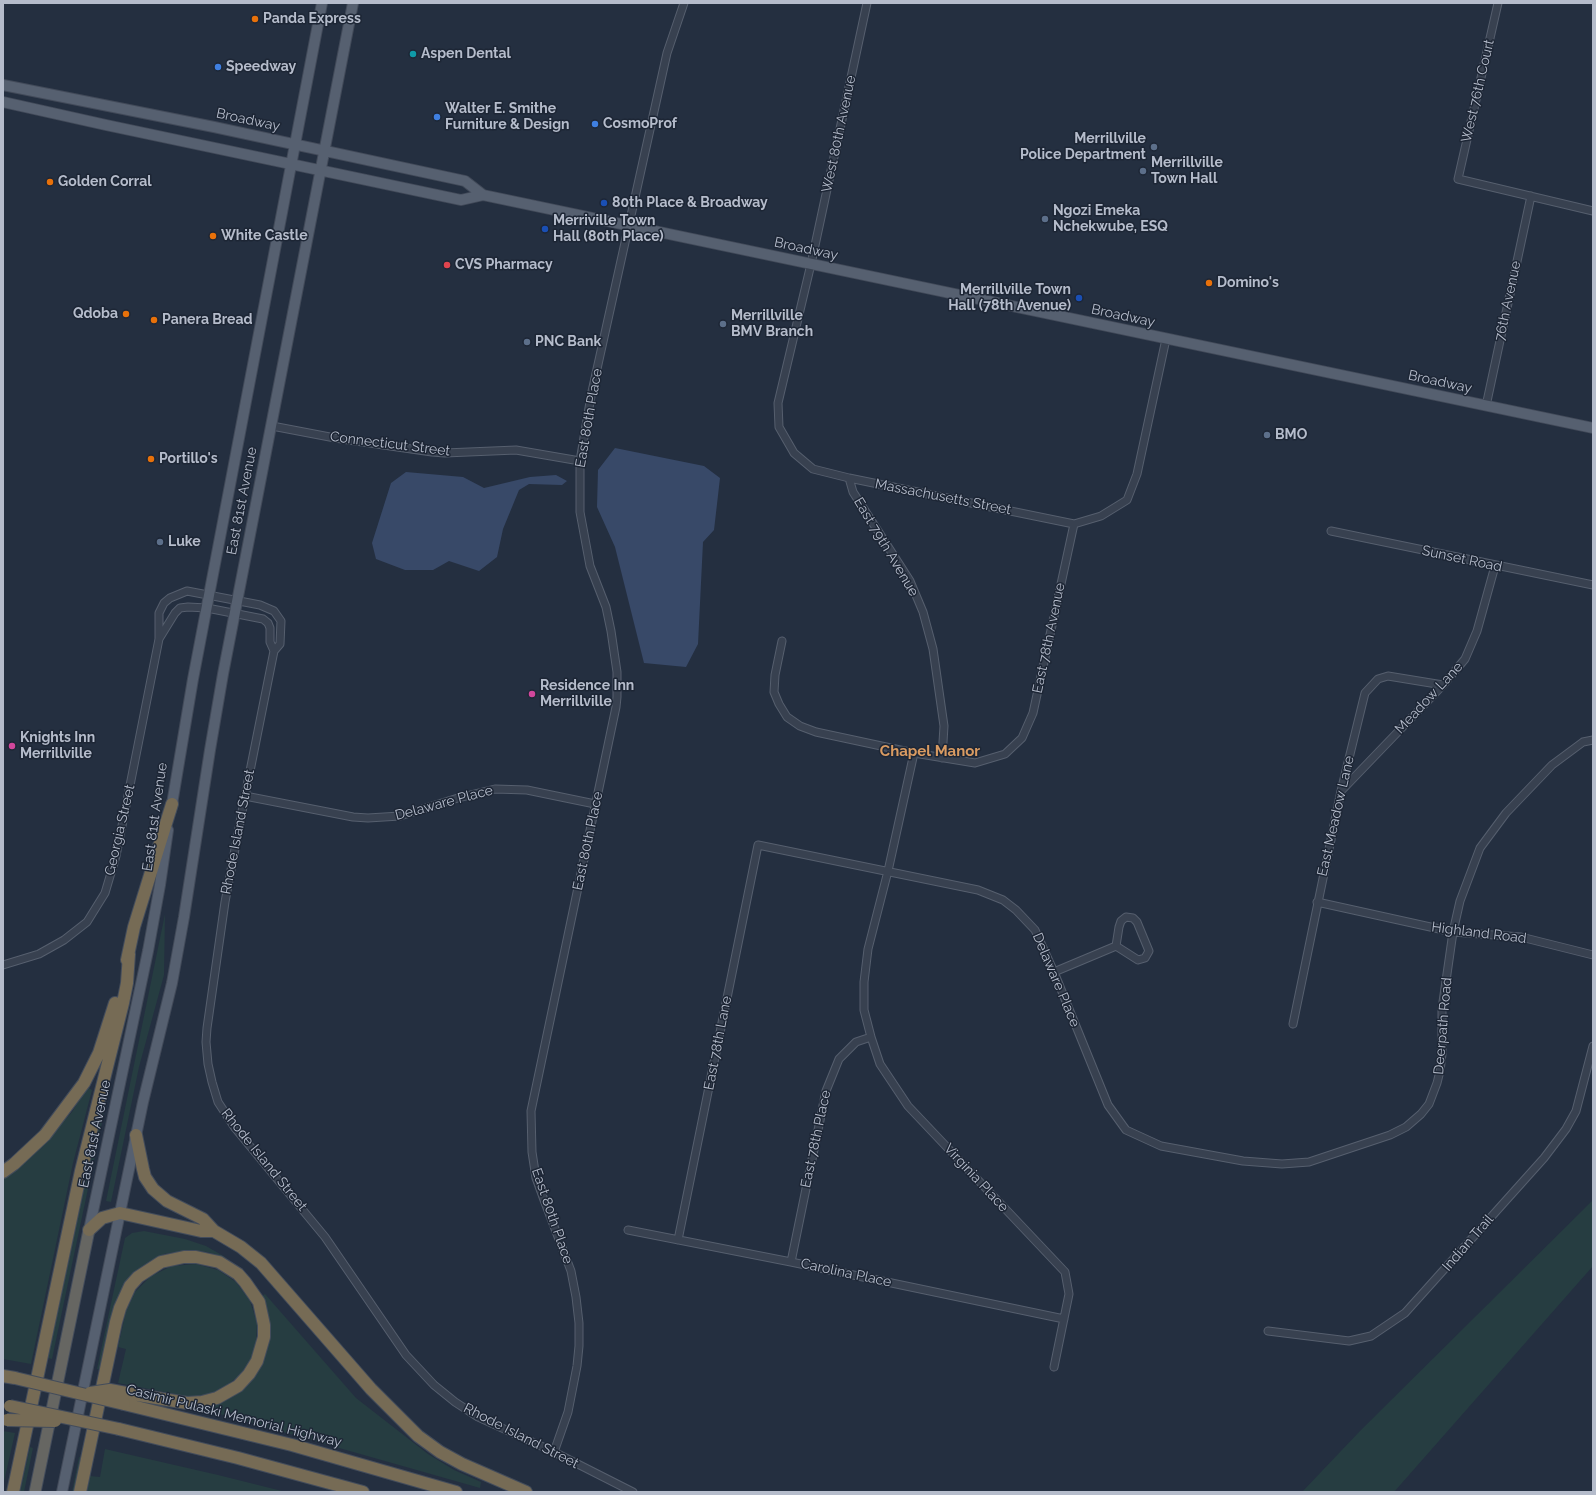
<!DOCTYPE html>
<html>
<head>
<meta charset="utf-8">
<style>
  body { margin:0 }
  #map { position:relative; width:1596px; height:1495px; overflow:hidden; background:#242f40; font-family:Raleway,sans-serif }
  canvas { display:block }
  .frame { position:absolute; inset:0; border:4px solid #b5bccb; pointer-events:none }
</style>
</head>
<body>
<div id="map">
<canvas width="1596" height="1495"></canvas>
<div class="frame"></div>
</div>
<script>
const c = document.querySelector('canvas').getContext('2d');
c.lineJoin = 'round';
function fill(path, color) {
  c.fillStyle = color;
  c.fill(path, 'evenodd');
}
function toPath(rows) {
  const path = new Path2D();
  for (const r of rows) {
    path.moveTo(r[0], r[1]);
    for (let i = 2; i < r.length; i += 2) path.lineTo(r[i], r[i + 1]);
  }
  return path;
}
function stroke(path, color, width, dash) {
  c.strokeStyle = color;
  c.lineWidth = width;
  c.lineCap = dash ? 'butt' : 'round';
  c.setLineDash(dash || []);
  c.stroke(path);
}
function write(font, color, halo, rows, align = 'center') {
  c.font = font + ' Raleway,sans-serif';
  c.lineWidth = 3;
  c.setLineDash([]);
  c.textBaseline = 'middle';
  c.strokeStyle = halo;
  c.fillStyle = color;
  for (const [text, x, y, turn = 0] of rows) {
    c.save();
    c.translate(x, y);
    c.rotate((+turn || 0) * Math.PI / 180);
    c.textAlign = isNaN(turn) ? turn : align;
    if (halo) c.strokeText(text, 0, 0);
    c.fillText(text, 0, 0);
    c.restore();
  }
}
fill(toPath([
  [165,914,164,975,139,1067,111,1202,106,1201],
  [87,1087,92,1090,73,1163,31,1364,3,1359,3,1179,13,1173,42,1144,72,1112],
  [102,1112,104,1113,52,1359,48,1358,90,1160],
  [1593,1200,1593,1266,1394,1492,1302,1492,1360,1431],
  [144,1231,185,1239,206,1246,227,1258,207,1252,190,1250,164,1254,147,1264,130,1278,102,1370,97,1369,125,1238,132,1233],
  [196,1264,218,1270,236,1282,250,1301,257,1323,256,1343,250,1361,239,1376,222,1389,206,1396,185,1396,118,1383,126,1349,118,1347,126,1311,135,1292,151,1276,172,1266],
  [265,1294,356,1398,428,1454,454,1470,481,1482,480,1488,209,1411,210,1407,229,1399,245,1387,268,1323,267,1307,262,1296],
  [3,1431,15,1433,3,1486],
  [30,1447,33,1448,24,1492,20,1492],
  [105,1449,218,1475,286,1492,87,1492,90,1476,100,1477],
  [79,1457,83,1458,76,1492,72,1492]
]), '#263d41');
fill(toPath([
  [615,448,704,466,720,478,714,530,703,542,698,644,686,667,644,663,615,547,597,507,598,470],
  [406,472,463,477,484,488,530,477,556,475,567,481,562,485,529,484,519,490,503,529,497,557,479,571,449,561,433,570,405,570,376,559,372,543,391,483]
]), '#384968');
const minor = toPath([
  [867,3,811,264,778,403,779,427,794,453,813,469,849,478,1074,524],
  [1498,3,1458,179,1593,211],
  [1486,406,1531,196],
  [272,426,335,438,432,452,445,453,516,450,580,461],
  [849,478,853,492,910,581,923,612,933,649,944,726,942,758],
  [1331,531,1593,585],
  [159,639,175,613,180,608,188,607,207,608,263,619,268,623,270,628,270,642,274,651],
  [782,641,775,675,774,692,779,704,787,717,800,726,816,732,914,753,975,763,1005,754,1022,738,1033,713,1074,524,1101,516,1127,500,1137,474,1166,339],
  [1342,790,1443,685,1465,659,1477,631,1495,566],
  [245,796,353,817,368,818,400,816,458,798,495,789,527,790,595,804],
  [1317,902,1453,932,1521,937,1593,955],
  [3,965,39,954,64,940,87,922,105,893,116,856,159,639,159,613,164,603,170,598,187,591,260,605,274,611,281,621,280,644,274,651,245,796,225,902,207,1028,206,1042,208,1064,212,1082,218,1102,235,1128,325,1237,406,1355,434,1385,455,1402,478,1417,554,1452,633,1492],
  [1054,972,1116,946,1138,960,1145,958,1149,951,1137,922,1133,918,1126,917,1121,921,1119,927,1116,946],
  [1293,1024,1341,791,1365,693,1378,679,1388,676,1443,685],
  [871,1037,880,1064,908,1106,1065,1272,1069,1294,1054,1367],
  [628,1230,791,1262,1064,1319],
  [678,1240,758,845,978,890,1003,900,1016,910,1035,930,1054,972,1108,1105,1126,1130,1161,1146,1243,1161,1282,1164,1309,1162,1390,1135,1406,1127,1421,1114,1429,1104,1437,1083,1440,1071,1442,1054,1442,1009,1453,932,1460,901,1480,848,1506,813,1552,765,1583,742,1593,740],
  [791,1262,826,1091,839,1059,856,1042,871,1037,864,1010,864,982,868,949,888,871,914,753],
  [1268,1331,1349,1341,1371,1336,1405,1313,1544,1158,1566,1129,1576,1111,1593,1046],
  [554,1452,568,1412,577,1366,579,1346,579,1323,576,1297,571,1271,544,1200,536,1178,532,1152,531,1111,616,707,617,697,617,672,611,631,606,607,590,566,580,512,580,461,591,396,667,53,684,3]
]);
const primary = toPath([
  [3,85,214,127,465,181,483,195],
  [3,102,106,125,461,200,483,195,1593,428],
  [171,810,193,679,322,3],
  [89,1230,148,951,160,885,168,830],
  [62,1492,143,1102,172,983,184,917,210,750,223,674,353,3]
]);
const trunk = toPath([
  [35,1492,89,1230]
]);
const motorway = toPath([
  [127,960,134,927,172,804],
  [136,1135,143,1169,145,1177,153,1189,167,1201,203,1219,214,1231,241,1247,261,1263,371,1389,418,1436,440,1452,462,1464,526,1492],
  [3,1172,14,1164,45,1135,84,1083,99,1053,115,1003],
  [89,1230,102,1218,120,1213,201,1231,214,1231],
  [3,1376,15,1378],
  [124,1404,292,1445,456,1492],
  [119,1429,238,1458,363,1492],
  [13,1492,81,1171,123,1003,127,983,129,954],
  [80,1492,116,1322,120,1308,130,1286,138,1277,161,1262,184,1257,196,1257,219,1262,238,1274,245,1282,259,1302,264,1325,264,1337,257,1361,249,1374,238,1386,217,1398,202,1402,187,1403,126,1393]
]);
stroke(minor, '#565f6e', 9);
stroke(primary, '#424a59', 12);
stroke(trunk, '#434c5b', 13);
stroke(motorway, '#434c5b', 14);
stroke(minor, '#384150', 7);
stroke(primary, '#566070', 10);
stroke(trunk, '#666662', 11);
stroke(motorway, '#766b55', 12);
const motorwayBridge = toPath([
  [15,1378,124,1404],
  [90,1393,110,1390,126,1393],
  [10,1406,119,1429],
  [7,1420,55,1421]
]);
stroke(motorwayBridge, '#434c5b', 14, []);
stroke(motorwayBridge, '#766b55', 12);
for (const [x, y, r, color] of [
  [255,19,4,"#e8710a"],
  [413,54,4,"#0f9aa8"],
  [218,67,4,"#3f7fe0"],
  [437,117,4,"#3f7fe0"],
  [595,124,4,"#3f7fe0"],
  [1154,147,4,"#5c6f8a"],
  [1143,171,4,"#5c6f8a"],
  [50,182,4,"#e8710a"],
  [604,203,4,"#1a4fb4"],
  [1045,219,4,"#5c6f8a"],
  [545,229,4,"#1a4fb4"],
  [213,236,4,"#e8710a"],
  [447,265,4,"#e0444e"],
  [1209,283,4,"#e8710a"],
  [1079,298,4,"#1a4fb4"],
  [126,314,4,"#e8710a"],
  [154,320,4,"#e8710a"],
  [723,324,4,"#5c6f8a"],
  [527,342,4,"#5c6f8a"],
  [1267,435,4,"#5c6f8a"],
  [151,459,4,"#e8710a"],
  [160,542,4,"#5c6f8a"],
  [532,694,4,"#d1479c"],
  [12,746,4,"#d1479c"]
]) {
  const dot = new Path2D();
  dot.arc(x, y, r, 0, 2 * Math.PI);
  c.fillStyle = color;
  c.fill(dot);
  stroke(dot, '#1d2635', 1.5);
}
write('bold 14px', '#b5bccb', '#1d2635', [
  ["Panda Express",263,19],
  ["Aspen Dental",421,54],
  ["Speedway",226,67],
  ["Walter E. Smithe",445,109],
  ["Furniture & Design",445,125],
  ["CosmoProf",603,124],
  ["Merrillville",1146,139,"right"],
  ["Police Department",1146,155,"right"],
  ["Merrillville",1151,163],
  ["Town Hall",1151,179],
  ["Golden Corral",58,182],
  ["80th Place & Broadway",612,203],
  ["Ngozi Emeka",1053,211],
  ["Nchekwube, ESQ",1053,227],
  ["Merriville Town",553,221],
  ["Hall (80th Place)",553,237],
  ["White Castle",221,236],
  ["CVS Pharmacy",455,265],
  ["Domino's",1217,283],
  ["Merrillville Town",1071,290,"right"],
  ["Hall (78th Avenue)",1071,306,"right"],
  ["Qdoba",118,314,"right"],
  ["Merrillville",731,316],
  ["BMV Branch",731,332],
  ["Panera Bread",162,320],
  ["PNC Bank",535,342],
  ["BMO",1275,435],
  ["Portillo's",159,459],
  ["Luke",168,542],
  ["Residence Inn",540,686],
  ["Merrillville",540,702],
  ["Knights Inn",20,738],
  ["Merrillville",20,754]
], 'left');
write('14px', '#b5bccb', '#1d2635', [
  ["West 76th Court",1478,91,-77],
  ["Broadway",248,120,12],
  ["West 80th Avenue",839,134,-78],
  ["Broadway",806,249,12],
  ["76th Avenue",1508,301,-78],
  ["Broadway",1123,316,12],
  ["Broadway",1440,382,12],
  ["East 80th Place",589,418,-80],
  ["Connecticut Street",390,444,7],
  ["Massachusetts Street",943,497,11],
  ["East 81st Avenue",242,501,-79],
  ["East 79th Avenue",886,547,59],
  ["Sunset Road",1462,559,12],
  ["East 78th Avenue",1049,638,-78],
  ["Meadow Lane",1429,698,-47],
  ["Delaware Place",444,803,-15],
  ["East Meadow Lane",1336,816,-77],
  ["East 81st Avenue",155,817,-82],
  ["Georgia Street",120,830,-77],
  ["Rhode Island Street",238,832,-79],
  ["East 80th Place",588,841,-78],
  ["Highland Road",1479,933,7],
  ["Delaware Place",1056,980,67],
  ["Deerpath Road",1443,1026,-85],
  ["East 78th Lane",718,1043,-79],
  ["East 81st Avenue",95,1134,-78],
  ["East 78th Place",816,1139,-78],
  ["Rhode Island Street",264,1160,51],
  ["Virginia Place",976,1178,47],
  ["East 80th Place",552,1216,71],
  ["Indian Trail",1468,1243,-49],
  ["Carolina Place",846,1273,12],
  ["Casimir Pulaski Memorial Highway",234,1416,14],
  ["Rhode Island Street",521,1436,27]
]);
write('bold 15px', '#d99b62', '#1d2635', [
  ["Chapel Manor",930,751]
]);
</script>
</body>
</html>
